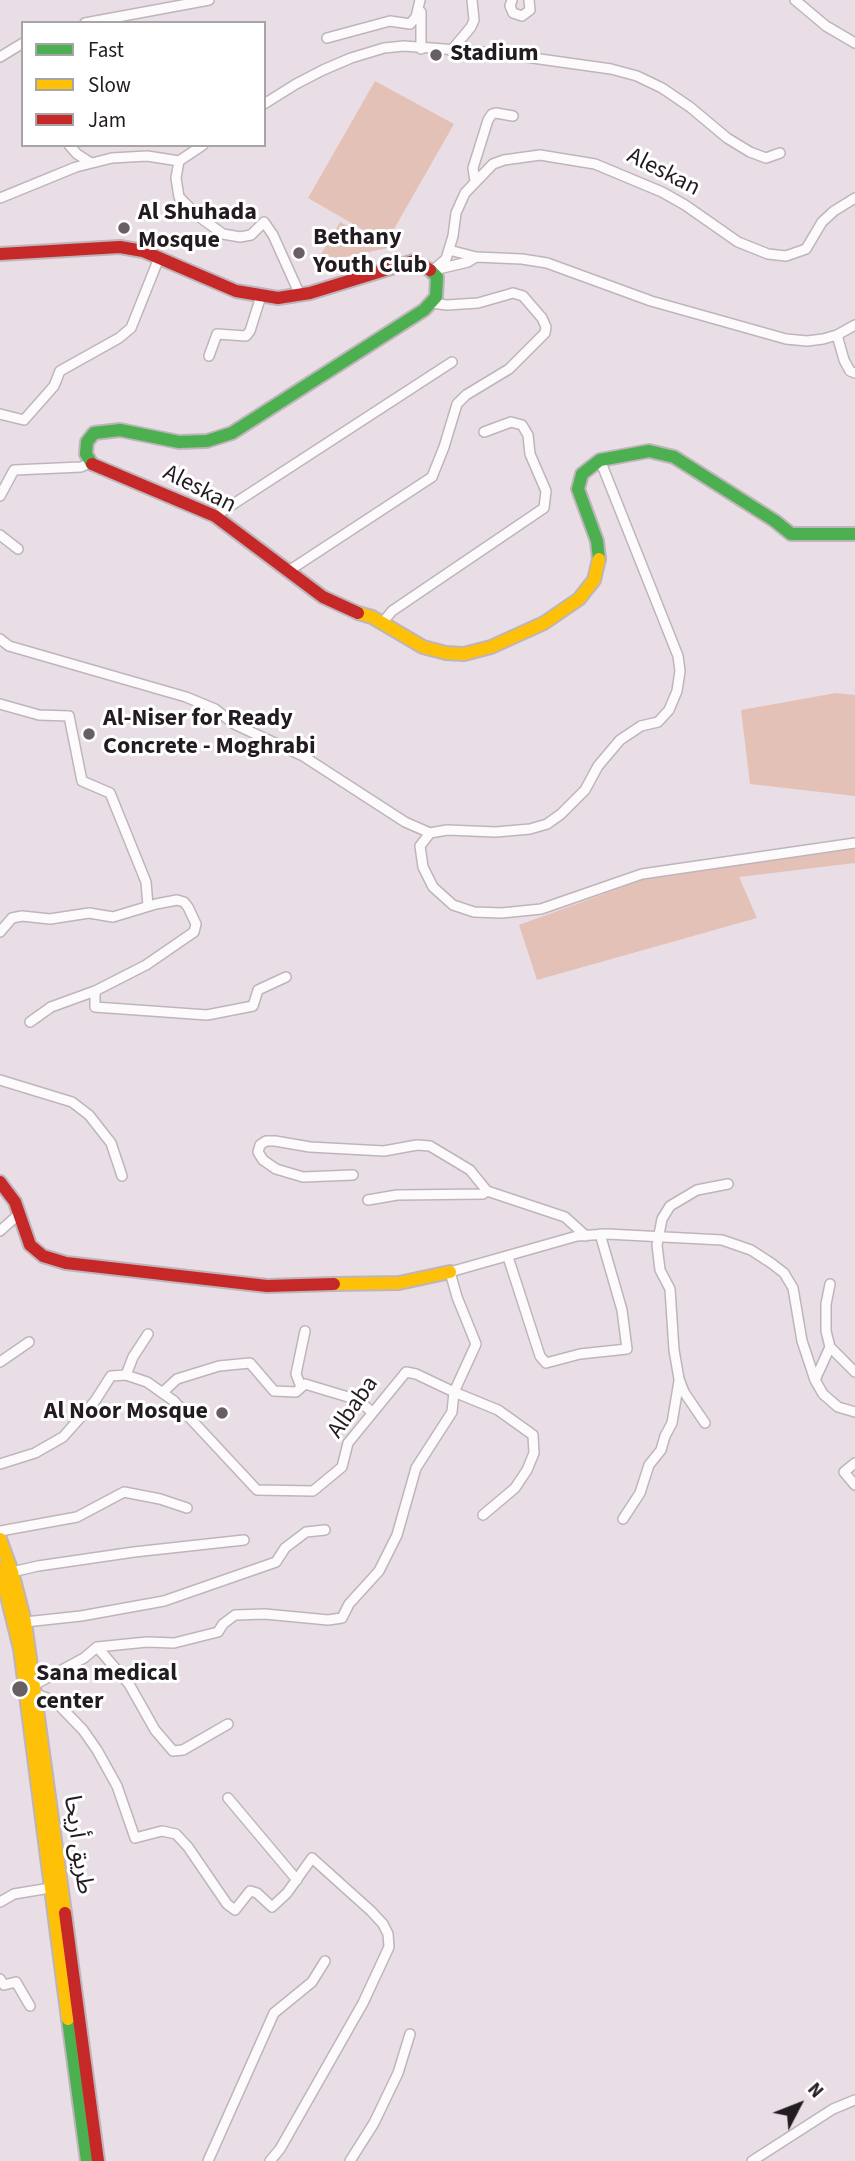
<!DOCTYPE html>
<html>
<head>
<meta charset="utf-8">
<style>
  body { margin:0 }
  #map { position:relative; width:855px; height:2161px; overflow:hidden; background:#eadee6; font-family:"Source Sans 3",sans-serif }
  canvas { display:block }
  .legend { position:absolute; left:21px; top:21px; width:245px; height:126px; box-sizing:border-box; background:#fff; border:2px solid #a7a4a6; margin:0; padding:9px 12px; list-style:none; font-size:21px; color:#221b20 }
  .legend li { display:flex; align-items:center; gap:14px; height:35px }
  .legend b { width:35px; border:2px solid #a7a4a6 }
  .north { position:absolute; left:764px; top:2070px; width:70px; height:70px; -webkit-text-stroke:5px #fff; paint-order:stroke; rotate:48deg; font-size:19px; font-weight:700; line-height:28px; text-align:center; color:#221b20 }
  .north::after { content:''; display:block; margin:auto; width:24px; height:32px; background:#221b20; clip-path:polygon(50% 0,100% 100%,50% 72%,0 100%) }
</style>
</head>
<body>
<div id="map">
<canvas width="855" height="2161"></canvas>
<ul class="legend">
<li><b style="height:9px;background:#4caf50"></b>Fast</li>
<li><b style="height:9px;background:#ffc107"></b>Slow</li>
<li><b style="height:9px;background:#c62828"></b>Jam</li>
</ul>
<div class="north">N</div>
</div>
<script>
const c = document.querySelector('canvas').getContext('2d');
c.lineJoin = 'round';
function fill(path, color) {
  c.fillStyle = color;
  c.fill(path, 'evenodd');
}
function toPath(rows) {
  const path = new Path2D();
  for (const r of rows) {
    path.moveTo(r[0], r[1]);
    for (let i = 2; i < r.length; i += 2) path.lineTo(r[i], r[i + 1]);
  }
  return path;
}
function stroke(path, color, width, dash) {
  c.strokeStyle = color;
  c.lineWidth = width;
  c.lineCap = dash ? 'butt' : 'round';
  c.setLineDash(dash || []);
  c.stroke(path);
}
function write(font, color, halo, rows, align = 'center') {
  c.font = font + ' "Source Sans 3","Noto Sans Arabic",sans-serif';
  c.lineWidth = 6;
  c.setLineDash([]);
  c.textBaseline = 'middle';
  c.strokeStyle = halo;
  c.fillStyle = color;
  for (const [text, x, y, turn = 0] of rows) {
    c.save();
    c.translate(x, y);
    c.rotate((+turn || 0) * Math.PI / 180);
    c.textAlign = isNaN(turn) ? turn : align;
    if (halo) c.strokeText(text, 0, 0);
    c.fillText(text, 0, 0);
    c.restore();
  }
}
fill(toPath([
  [375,81,454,124,386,243,308,198],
  [340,222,388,248,340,258,320,256],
  [836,693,855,695,855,796,750,784,741,710],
  [855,840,855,863,739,877,757,918,537,980,519,925,683,865]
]), '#e4c1b7');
const street = toPath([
  [512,0,510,6,513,13,522,16,530,10,529,0],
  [795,0,826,26,855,43],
  [421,12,421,49],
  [85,23,209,0],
  [327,38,390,21,410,24,416,17,420,0],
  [451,51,471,27,474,20,472,0],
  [0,57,23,43],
  [264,104,296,84,323,70,351,58,384,48,404,46,497,53,611,69,637,76,662,88,690,107,727,138,750,152,766,158,780,153],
  [69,145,77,154,91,163],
  [203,145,179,161,176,178,179,197,198,216,223,234,240,237,251,235,264,222,273,235,300,295],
  [475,181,473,168,488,120,492,114,496,113,513,116],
  [0,198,76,167,112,158,147,156,179,161],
  [449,250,476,257,522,259,547,263,651,301,786,339,807,341,823,339,837,335,855,325],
  [434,270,468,262,476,257],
  [432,271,446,259,453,236,456,213,465,193,493,164,504,160,540,155,595,164,662,192,685,205,738,242,768,254,786,256,806,249,822,222,834,211,855,198],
  [837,335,844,360,850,371,855,373],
  [209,356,217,334,246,336,250,331,261,296],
  [0,414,24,420,54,386,60,371,119,338,131,328,159,258],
  [600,460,678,656,680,671,677,691,669,710,658,722,641,726,620,740,598,766,585,790,561,814,547,824,530,829,496,832,447,830,430,833,420,846,423,867,433,887,453,905,474,912,502,913,541,909,642,874,855,843],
  [0,496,14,470,81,467,90,463],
  [215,516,452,362],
  [0,535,18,549],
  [290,570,432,477,444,447,457,404,466,395,509,369,545,333,546,327,542,318,523,296,513,293,478,303,447,305,431,303],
  [383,622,392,611,544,508,546,491,530,454,528,435,522,425,511,422,484,432],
  [0,639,9,646,186,697,215,709,234,724,303,756,405,822,430,833],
  [0,704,39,715,69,716,82,781,110,793,146,882,148,906],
  [0,932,12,918,22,916,50,919,89,913,113,917,156,904,177,900,184,902,188,907,196,924,194,932,146,965,95,991,95,1007,207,1015,253,1006,258,990,286,977],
  [30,1022,51,1007,95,991],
  [0,1080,72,1102,89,1115,111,1143,122,1176],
  [353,1175,303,1177,276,1169,263,1160,258,1152,260,1145,266,1141,275,1141,310,1147,384,1151,417,1145,430,1146,470,1170,487,1191,565,1217,586,1236],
  [368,1200,397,1195,483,1194,487,1191],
  [0,1231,19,1214],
  [508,1257,540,1356,546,1363,580,1354,627,1349,622,1310,600,1234],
  [830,1284,826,1304,826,1331,830,1347,855,1372],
  [0,1362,29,1342],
  [126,1375,133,1357,148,1334],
  [815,1380,830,1347],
  [301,1387,296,1374,305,1331],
  [162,1393,177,1379,219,1366,250,1363,274,1391,296,1392,305,1384,358,1400,372,1412],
  [705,1423,684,1392,679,1379,674,1350,670,1289,660,1270,657,1245,662,1219,670,1206,697,1190,728,1184],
  [855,1463,844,1472,855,1485],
  [0,1464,35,1453,63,1437,95,1401,111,1376,126,1375,147,1382,174,1401,257,1490,313,1491,342,1467,348,1443,406,1372,416,1374,454,1392,476,1344,457,1297,450,1272,577,1236,607,1234,722,1240,751,1250,771,1263,784,1273,793,1288,802,1341,815,1380,823,1394,838,1407,855,1412],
  [623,1519,640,1493,649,1465,661,1450,665,1436,672,1423,679,1381],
  [0,1531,77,1517,124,1492,160,1499,187,1508],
  [12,1572,38,1566,134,1552,244,1540],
  [25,1622,81,1616,164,1601,276,1562,285,1548,306,1532,325,1530],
  [97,1647,129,1684,155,1730,173,1751,183,1750,228,1724],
  [34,1685,84,1658,97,1647,147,1642,174,1643,218,1632,223,1624,235,1615,265,1614,328,1620,342,1618,349,1604,379,1571,397,1535,416,1468,452,1412,454,1392,498,1410,533,1435,534,1453,527,1470,515,1488,483,1515],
  [36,1694,55,1701,83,1730,97,1750,117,1786,135,1838,162,1831,176,1834,188,1847,227,1904,235,1910,250,1891,257,1893,272,1907,287,1893,312,1858,371,1911,383,1924,388,1934,389,1947,363,2003,280,2149,270,2161],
  [228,1798,297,1880],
  [0,1902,14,1894,50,1888],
  [0,1979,4,1985,16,1982,30,2006],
  [208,2161,274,2013,312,1982,325,1961],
  [350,2161,374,2123,398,2073,410,2034],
  [752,2161,833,2109,855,2100]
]);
const fast = toPath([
  [92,464,86,454,87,442,94,433,120,430,179,442,207,441,232,433,424,310,436,297,437,277,430,270],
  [599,559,597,541,578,489,582,474,600,460,649,451,674,457,775,521,791,534,855,534],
  [68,2019,87,2161]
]);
const slow = toPath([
  [358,613,372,617,423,647,446,653,464,654,491,647,544,623,579,599,594,580,599,559],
  [334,1284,399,1283,450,1272],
  [0,1539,12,1572,25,1622,65,1913],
  [0,1568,20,1649,68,2019]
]);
const jam = toPath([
  [0,254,120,247,143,251,236,291,278,298,310,293,414,261,430,270],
  [92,464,215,516,323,597,358,613],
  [0,1182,15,1202,30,1245,43,1256,66,1263,267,1286,334,1284],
  [65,1913,98,2161]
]);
stroke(street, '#beb5bb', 12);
stroke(fast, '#beb5bb', 16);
stroke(slow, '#beb5bb', 16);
stroke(jam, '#beb5bb', 16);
stroke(street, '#fcfafb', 9);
stroke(fast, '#4caf50', 12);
stroke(slow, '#ffc107', 12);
stroke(jam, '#c62828', 12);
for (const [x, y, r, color] of [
  [436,55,7,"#685f65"],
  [124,228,7,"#685f65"],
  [299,253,7,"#685f65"],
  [89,734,7,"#685f65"],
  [222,1413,7,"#685f65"],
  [20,1689,9,"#685f65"]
]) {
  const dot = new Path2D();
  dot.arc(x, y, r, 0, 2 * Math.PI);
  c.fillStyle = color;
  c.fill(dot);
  stroke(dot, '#fff', 2.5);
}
write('bold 24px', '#221b20', '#fff', [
  ["Stadium",450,55],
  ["Al Shuhada",138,214],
  ["Mosque",138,242],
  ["Bethany",313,239],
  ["Youth Club",313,267],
  ["Al-Niser for Ready",103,720],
  ["Concrete - Moghrabi",103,748],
  ["Al Noor Mosque",208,1413,"right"],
  ["Sana medical",36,1675],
  ["center",36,1703]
], 'left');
write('24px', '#221b20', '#fff', [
  ["Aleskan",663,173,27],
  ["Aleskan",199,490,27],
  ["Albaba",354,1408,-55],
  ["طريق أريحا",77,1845,82]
]);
</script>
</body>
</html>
